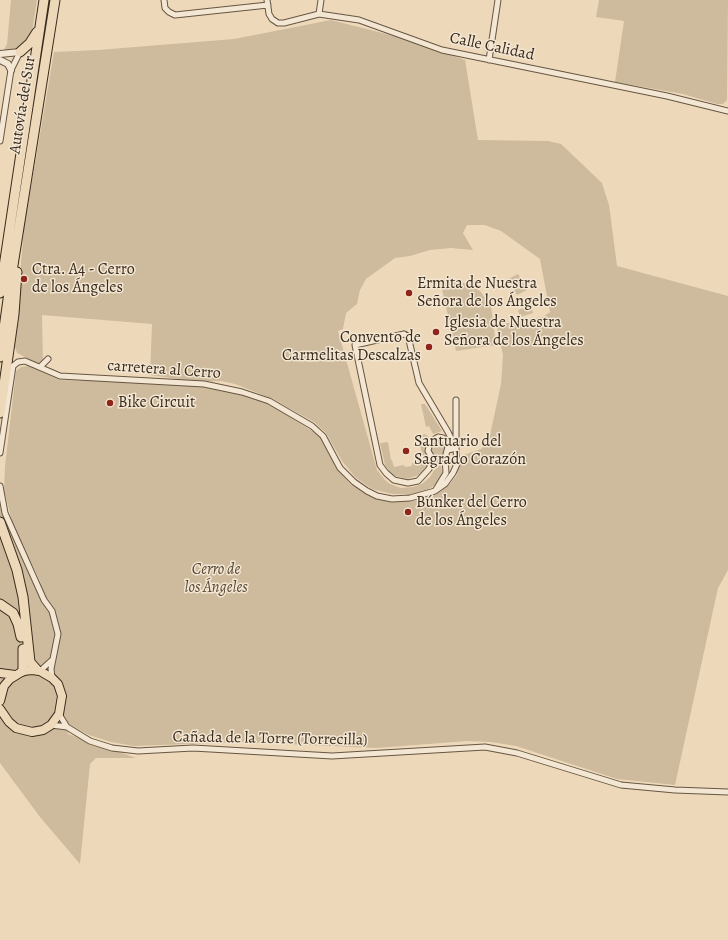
<!DOCTYPE html>
<html>
<head>
<meta charset="utf-8">
<style>
  body { margin:0 }
  canvas { display:block; background:#edd8b9 }
</style>
</head>
<body>
<canvas width="728" height="940"></canvas>
<script>
const c = document.querySelector('canvas').getContext('2d');
c.lineJoin = 'round';
function fill(path, color) {
  c.fillStyle = color;
  c.fill(path, 'evenodd');
}
function toPath(rows) {
  const path = new Path2D();
  for (const r of rows) {
    path.moveTo(r[0], r[1]);
    for (let i = 2; i < r.length; i += 2) path.lineTo(r[i], r[i + 1]);
  }
  return path;
}
function stroke(path, color, width, dash) {
  c.strokeStyle = color;
  c.lineWidth = width;
  c.lineCap = dash ? 'butt' : 'round';
  c.setLineDash(dash || []);
  c.stroke(path);
}
function write(font, color, halo, rows, align = 'center') {
  c.font = font + ' Alegreya,serif';
  c.lineWidth = 3;
  c.setLineDash([]);
  c.textBaseline = 'middle';
  c.strokeStyle = halo;
  c.fillStyle = color;
  for (const [text, x, y, turn = 0] of rows) {
    c.save();
    c.translate(x, y);
    c.rotate((+turn || 0) * Math.PI / 180);
    c.textAlign = isNaN(turn) ? turn : align;
    if (halo) c.strokeText(text, 0, 0);
    c.fillText(text, 0, 0);
    c.restore();
  }
}
fill(toPath([
  [11,0,37,0,31,38,18,49,6,51,4,50,7,44],
  [599,0,728,0,727,100,723,104,717,104,683,94,615,82,624,21,596,17],
  [331,20,410,40,465,60,478,140,548,141,561,144,602,183,609,205,617,266,728,296,728,570,718,588,675,785,617,779,516,746,491,742,468,741,376,748,242,742,134,746,111,742,89,735,69,724,67,721,68,734,136,758,96,758,90,764,80,864,40,817,0,763,0,507,21,554,42,585,13,525,4,490,5,466,16,371,21,367,28,366,59,380,204,384,236,392,268,403,323,438,327,451,337,469,350,484,365,494,377,499,396,502,413,501,440,492,450,484,457,475,461,456,481,449,484,446,490,435,501,384,503,355,496,325,543,317,550,312,540,259,501,231,485,225,467,225,463,233,473,250,451,248,430,250,410,256,395,258,366,279,360,290,357,304,346,313,343,329,338,331,377,470,385,480,390,484,401,488,413,487,422,484,430,477,435,469,435,459,431,450,431,444,435,441,440,440,446,446,441,464,442,474,439,481,431,488,414,494,392,494,372,489,355,477,342,461,326,433,314,422,273,399,235,384,221,381,199,382,150,375,152,324,42,315,43,361,41,365,17,353,14,344,24,228,54,52,98,50,234,39],
  [518,274,527,290,517,295,508,279],
  [440,280,464,283,480,291,491,306,496,345,456,351],
  [531,306,533,313,520,317,518,310],
  [421,404,425,404,442,431,433,434,429,426,426,427],
  [425,434,429,437,425,446,428,462,426,469,419,475,407,479,392,475,385,465,380,443,388,442,391,460,392,460,394,467,404,465,405,467,412,466,412,463,422,461,420,454,422,453,417,436]
]), '#cebb9e');
const minor = toPath([
  [164,0,165,8,169,12,175,15,268,5],
  [267,0,269,14,272,19,278,23,284,23,319,14,359,20,442,50,667,96,728,111],
  [319,14,321,0],
  [489,60,498,0],
  [0,141,11,70,20,52],
  [404,334,408,336,419,383,448,432,456,448,457,464,453,473,445,484,435,491,446,473,445,458,448,447,443,438,438,437,430,442,428,451,431,456,432,462,429,469,418,481,408,483,394,480,386,473,380,465,355,345,404,334],
  [40,367,48,359],
  [448,450,456,448,456,400],
  [0,453,13,366,18,362,25,361,60,376,204,384,242,392,269,401,312,426,323,436,340,468,354,482,367,491,377,496,392,499,410,498,435,491],
  [0,486,5,513,44,600,52,611,58,634,51,669,52,678],
  [40,671,51,661],
  [59,714,67,727],
  [51,725,67,727,90,741,112,748,138,751,193,748,332,756,485,747,517,753,621,785,675,790,728,792]
]);
const tertiary = toPath([
  [0,54,20,52],
  [0,60,8,64,11,70]
]);
const trunk = toPath([
  [0,673,15,675],
  [0,701,4,686,10,679,23,671,32,670,40,671,52,678,58,684,62,696,59,714,51,725,43,730,32,732,16,728,9,722,0,709]
]);
const motorway = toPath([
  [20,52,30,43,37,32],
  [0,293,44,0],
  [0,357,11,278,55,0],
  [0,413,14,314,17,272],
  [0,522,17,570,23,597,30,662,37,670],
  [0,604,13,613,18,624,21,637],
  [23,649,23,671]
]);
stroke(minor, '#665643', 7);
stroke(tertiary, '#665643', 8);
stroke(trunk, '#392b1c', 10);
stroke(motorway, '#392b1c', 11);
stroke(minor, '#f3e6d2', 5);
stroke(tertiary, '#f3e6d2', 6);
stroke(trunk, '#edd8b9', 8);
stroke(motorway, '#edd8b9', 9);
for (const [x, y, r, color] of [
  [24,279,4,"#8f2418"],
  [409,293,4,"#8f2418"],
  [436,332,4,"#8f2418"],
  [429,347,4,"#8f2418"],
  [110,403,4,"#8f2418"],
  [406,451,4,"#8f2418"],
  [408,512,4,"#8f2418"]
]) {
  const dot = new Path2D();
  dot.arc(x, y, r, 0, 2 * Math.PI);
  c.fillStyle = color;
  c.fill(dot);
  stroke(dot, '#f3e6d2', 1.5);
}
write('16px', '#392b1c', '#f3e6d2', [
  ["Calle Calidad",492,47,12],
  ["Autovía del Sur",23,105,-81],
  ["carretera al Cerro",164,370,4],
  ["Cañada de la Torre (Torrecilla)",270,739,1]
]);
write('16px', '#392b1c', '#f3e6d2', [
  ["Ctra. A4 - Cerro",32,270],
  ["de los Ángeles",32,288],
  ["Ermita de Nuestra",417,284],
  ["Señora de los Ángeles",417,302],
  ["Iglesia de Nuestra",444,323],
  ["Señora de los Ángeles",444,341],
  ["Convento de",421,338,"right"],
  ["Carmelitas Descalzas",421,356,"right"],
  ["Bike Circuit",118,403],
  ["Santuario del",414,442],
  ["Sagrado Corazón",414,460],
  ["Búnker del Cerro",416,503],
  ["de los Ángeles",416,521]
], 'left');
write('italic 16px', '#574836', '#f3e6d2', [
  ["Cerro de",216,570],
  ["los Ángeles",216,588]
]);
</script>
</body>
</html>
